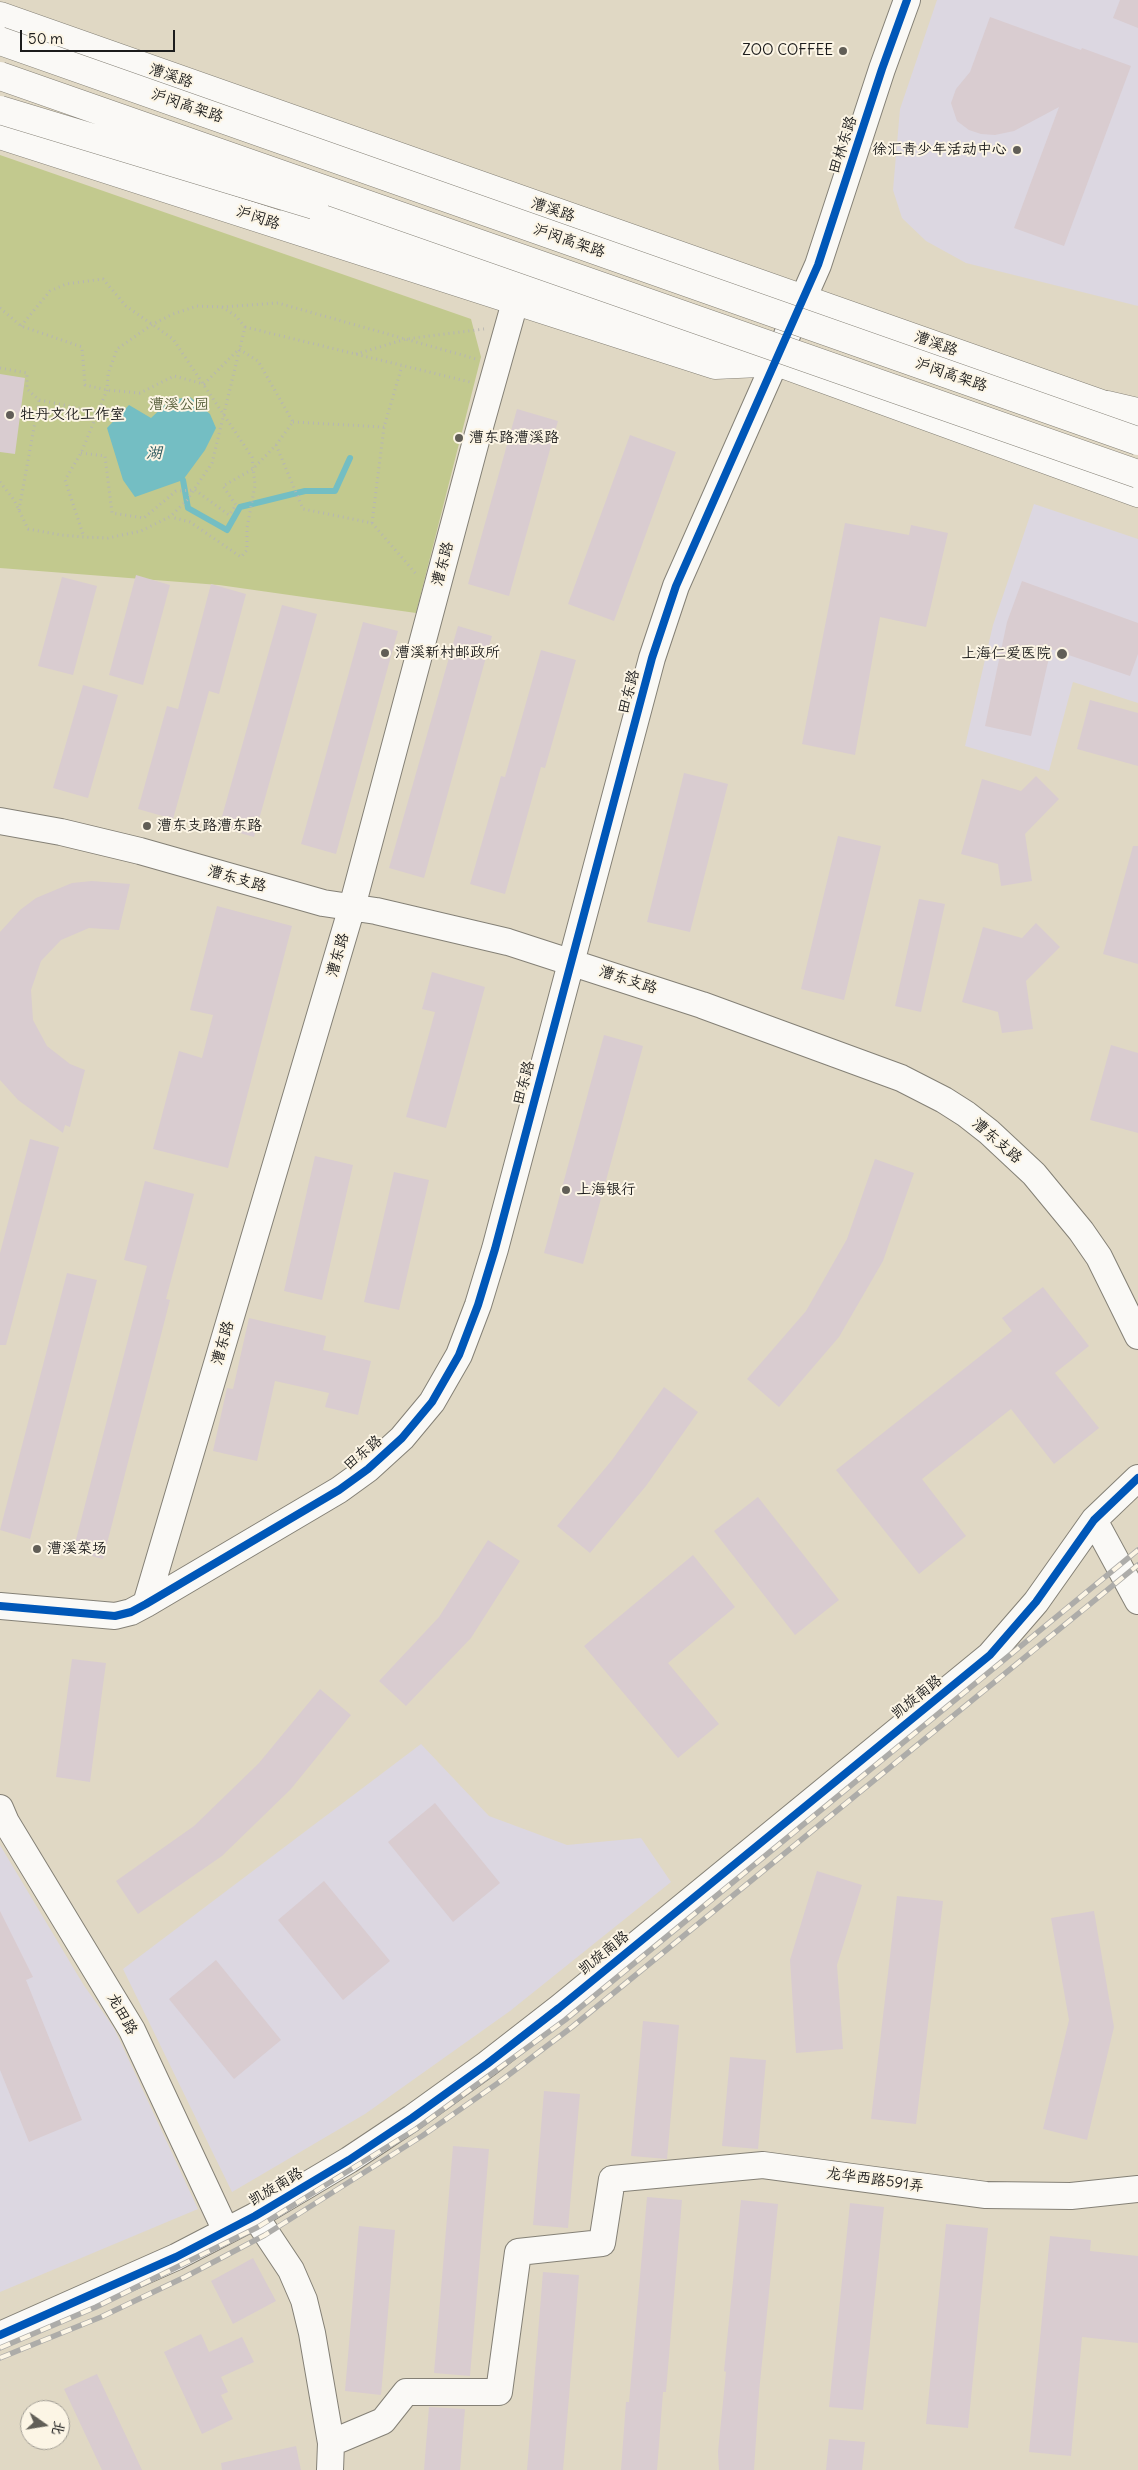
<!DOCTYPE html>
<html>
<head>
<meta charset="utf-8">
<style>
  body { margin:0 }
  #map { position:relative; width:1138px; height:2470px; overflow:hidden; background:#e0d8c4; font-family:Delius,"LXGW WenKai TC",sans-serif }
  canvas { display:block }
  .north { position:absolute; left:20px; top:2400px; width:50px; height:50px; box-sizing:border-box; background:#fcf5e5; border:1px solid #a29e95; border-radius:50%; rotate:103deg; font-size:14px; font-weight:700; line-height:20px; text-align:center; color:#1c1c1c }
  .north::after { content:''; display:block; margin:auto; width:18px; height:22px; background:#615e57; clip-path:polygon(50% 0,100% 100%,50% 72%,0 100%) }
  .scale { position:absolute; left:20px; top:30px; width:155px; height:22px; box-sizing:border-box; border:2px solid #1c1c1c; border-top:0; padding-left:6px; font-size:15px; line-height:18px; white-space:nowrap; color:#1c1c1c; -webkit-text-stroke:4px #fcf5e5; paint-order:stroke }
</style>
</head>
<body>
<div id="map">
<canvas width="1138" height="2470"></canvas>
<div class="north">北</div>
<div class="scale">50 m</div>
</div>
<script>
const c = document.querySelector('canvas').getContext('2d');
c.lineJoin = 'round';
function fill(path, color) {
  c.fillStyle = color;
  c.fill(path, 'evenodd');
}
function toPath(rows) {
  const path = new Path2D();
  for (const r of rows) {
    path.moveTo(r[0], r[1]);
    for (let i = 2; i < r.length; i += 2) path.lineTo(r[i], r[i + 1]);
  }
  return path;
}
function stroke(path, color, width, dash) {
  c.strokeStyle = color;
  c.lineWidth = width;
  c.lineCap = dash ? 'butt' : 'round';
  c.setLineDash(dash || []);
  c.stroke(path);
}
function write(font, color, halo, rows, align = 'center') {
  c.font = font + ' Delius,"LXGW WenKai TC",sans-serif';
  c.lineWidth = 4;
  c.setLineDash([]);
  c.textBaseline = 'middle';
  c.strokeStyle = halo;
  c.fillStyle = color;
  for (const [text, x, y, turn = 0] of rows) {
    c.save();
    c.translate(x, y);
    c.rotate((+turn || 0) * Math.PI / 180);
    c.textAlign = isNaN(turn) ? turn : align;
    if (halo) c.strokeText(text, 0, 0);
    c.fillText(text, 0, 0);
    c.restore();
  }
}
fill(toPath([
  [937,0,1138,0,1138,306,966,263,926,241,902,218,893,190,900,109],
  [1034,504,1138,539,1138,703,1073,682,1049,771,965,746,993,625],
  [421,1744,489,1816,567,1845,641,1838,671,1882,510,2011,365,2114,232,2192,123,1969],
  [0,1845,83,1984,114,2028,198,2209,0,2292]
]), '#dcd7e1');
fill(toPath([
  [0,155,471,319,481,357,416,613,219,585,0,568]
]), '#c2c98e');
fill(toPath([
  [190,397,210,414,216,428,205,450,183,480,135,497,123,480,107,428,129,405,151,418,170,400]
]), '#74bec3');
stroke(toPath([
  [183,480,188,508,227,530,240,507,305,491,335,491,350,458]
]), '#74bec3', 6);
fill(toPath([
  [1120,0,1138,0,1138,28,1113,18],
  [990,17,1081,50,1082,48,1131,66,1064,246,1014,228,1059,107,1014,131,995,135,981,134,969,130,957,121,951,103,956,89,970,72],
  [0,374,25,378,15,454,0,452],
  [517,409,558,421,509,596,468,584],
  [630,435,676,452,614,621,568,604],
  [845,523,909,535,911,525,948,533,926,627,880,617,855,755,802,744],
  [136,575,170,585,143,685,109,675],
  [62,577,97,586,73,675,38,666],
  [1022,581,1138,623,1138,654,1130,676,1051,649,1031,736,985,726,1007,622],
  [211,584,246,594,219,694,209,691,173,819,138,809,167,706,178,709],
  [282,605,317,614,254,837,219,827],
  [363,622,398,631,336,854,301,844],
  [458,626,492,636,424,878,389,868],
  [541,650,576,660,545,768,541,767,505,894,470,884,501,776,505,777],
  [83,685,118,695,88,798,53,788],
  [1090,700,1138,713,1138,766,1077,749],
  [684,773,728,784,690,932,647,922],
  [1036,776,1059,799,1025,834,1032,881,1001,886,998,864,961,854,982,779,1021,791],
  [838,836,881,846,844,1000,801,989],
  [1133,846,1138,846,1138,964,1103,954],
  [92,881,130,884,119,930,89,928,61,940,41,961,31,990,33,1020,47,1046,70,1064,85,1070,70,1127,65,1125,63,1133,18,1100,0,1080,0,932,20,910,36,898,72,883],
  [919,899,945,904,921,1012,895,1006],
  [217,906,292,926,228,1168,153,1149,179,1051,202,1058,213,1015,190,1010],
  [1036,923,1060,947,1026,981,1033,1029,1002,1033,998,1012,962,1002,983,927,1022,938],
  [432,972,485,987,446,1128,406,1117,435,1012,422,1009],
  [604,1035,643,1046,583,1264,544,1253],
  [1111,1045,1138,1053,1138,1133,1090,1120],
  [30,1139,59,1147,6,1345,0,1345,0,1253],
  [315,1156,353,1165,322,1300,284,1291],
  [875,1159,914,1173,883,1261,839,1337,779,1407,747,1379,806,1311,847,1239],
  [394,1172,429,1180,399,1310,364,1302],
  [145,1181,194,1194,166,1299,170,1300,103,1559,73,1551,147,1266,124,1260],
  [67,1273,97,1280,30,1539,0,1530],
  [1043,1287,1089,1346,1055,1373,1099,1428,1054,1464,1011,1409,922,1479,966,1536,919,1574,836,1470,1012,1331,1002,1318],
  [249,1318,326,1336,323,1350,371,1361,358,1415,325,1407,329,1393,275,1381,257,1461,213,1451,227,1388,233,1389],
  [664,1387,698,1412,646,1486,590,1553,557,1526,612,1460],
  [758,1497,839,1600,795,1635,714,1531],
  [488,1540,520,1561,471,1638,406,1706,379,1681,439,1617],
  [693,1555,735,1607,668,1663,719,1724,678,1758,584,1646],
  [72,1659,106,1663,90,1782,56,1777],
  [320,1689,351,1715,291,1789,222,1856,138,1914,116,1881,194,1826,259,1763],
  [435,1803,500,1883,453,1922,388,1842],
  [817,1871,862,1885,837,1965,843,2049,796,2053,790,1960],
  [324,1881,390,1961,343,2000,278,1920],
  [897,1896,943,1901,916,2124,871,2119],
  [0,1911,33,1977,26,1980,82,2120,29,2142,0,2070],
  [1094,1911,1114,2027,1087,2140,1043,2129,1069,2020,1051,1918],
  [216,1960,281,2040,234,2079,169,1999],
  [643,2021,679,2025,667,2159,631,2156],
  [730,2057,766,2060,758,2149,722,2146],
  [544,2091,580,2094,568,2228,533,2225],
  [453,2146,489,2149,470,2376,434,2373],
  [647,2197,682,2200,666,2392,663,2392,657,2470,621,2470,626,2402,629,2402],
  [741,2200,778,2204,759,2392,754,2470,719,2470,718,2452,726,2372,724,2371],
  [850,2203,884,2207,863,2410,829,2407],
  [946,2224,988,2228,968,2428,926,2424],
  [359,2226,395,2230,381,2395,345,2391],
  [1050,2236,1091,2240,1090,2251,1138,2256,1138,2343,1082,2337,1071,2456,1029,2452],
  [253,2258,276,2301,233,2324,211,2281],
  [543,2272,579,2275,563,2470,527,2470],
  [201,2334,209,2352,242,2337,254,2362,221,2377,228,2392,221,2395,233,2419,202,2434,164,2352],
  [97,2374,142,2470,102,2470,64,2389],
  [429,2407,465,2409,460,2470,424,2470],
  [829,2439,865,2442,862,2470,826,2470],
  [296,2446,301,2470,222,2470,221,2463]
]), '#d9ccd0');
const minor = toPath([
  [0,821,61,832,140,851,323,903,376,911,508,942,702,1005,901,1078,944,1100,966,1114,989,1132,1034,1174,1081,1231,1099,1257,1138,1336],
  [1094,1520,1138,1601],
  [146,1604,352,907,476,441,515,302],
  [0,1606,115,1616,131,1612,146,1604,339,1490,368,1469,402,1438,432,1402,459,1355,478,1305,495,1249,652,658,676,586,818,265,882,69,907,0],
  [0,1808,6,1822,132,2030,226,2231],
  [255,2216,291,2270,304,2300,312,2333,331,2443,330,2470],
  [0,2335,176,2257,255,2216,349,2160,412,2118,487,2064,559,2008,990,1655,1036,1602,1094,1520,1138,1478],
  [331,2443,383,2421,406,2392,499,2392,518,2252,602,2243,612,2179,763,2165,986,2195,1071,2196,1138,2189]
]);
const major = toPath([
  [0,16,1130,414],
  [0,135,715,365,760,363],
  [291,201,777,362,1138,493]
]);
const highway = toPath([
  [1107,405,1138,412]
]);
stroke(minor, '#848076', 28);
stroke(major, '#848076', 29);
stroke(highway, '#848076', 29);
stroke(toPath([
  [222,307,278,303,476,359],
  [0,308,21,326,82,347,85,385,107,390,140,393,174,376,204,384,239,349,258,361,293,422,276,445,253,469,223,486,236,505,229,515,195,490,176,491,144,518,112,513,105,456,81,453],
  [21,326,50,291,66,284,103,279,126,306,173,339,252,457,255,485,247,528,247,550,241,557,190,522,171,517],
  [245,327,470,382],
  [356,354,406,339,484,329],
  [0,368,27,373,27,389,39,400,98,412],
  [293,422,384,427],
  [276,445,303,509,372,523,384,427,402,366],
  [0,482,14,500,28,529,61,535,84,537,108,538,141,531,171,516,187,500,212,463,245,327,236,316,222,307,197,306,173,314,153,324,117,349,108,374,107,390,81,453,65,480,84,537],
  [19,510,39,400],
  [372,523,417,575]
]), '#b7b6b2', 3, [1, 4]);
stroke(minor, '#faf9f6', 26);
stroke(major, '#faf9f6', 28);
stroke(highway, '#faf9f6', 28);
const rail = toPath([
  [0,2348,96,2307,258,2227,416,2129,565,2020,1138,1550],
  [0,2358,101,2317,185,2277,265,2235,422,2136,498,2083,572,2027,1138,1565]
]);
stroke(rail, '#adaca9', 5.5);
stroke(rail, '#fcf5e5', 4, [11]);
const highwayBridge = toPath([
  [0,41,1138,441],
  [0,76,1138,474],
  [0,110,314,205]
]);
stroke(highwayBridge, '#848076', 29, []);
stroke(highwayBridge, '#faf9f6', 28);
stroke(toPath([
  [0,1606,115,1616,131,1612,146,1604,339,1490,368,1469,402,1438,432,1402,459,1355,478,1305,495,1249,652,658,676,586,818,265,882,69,907,0],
  [0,2335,176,2257,255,2216,349,2160,412,2118,487,2064,559,2008,990,1655,1036,1602,1094,1520,1138,1478]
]), '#0057b8', 8);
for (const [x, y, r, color] of [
  [843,51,5,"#615e57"],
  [1017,150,5,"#615e57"],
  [10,415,5,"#615e57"],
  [459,438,5,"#615e57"],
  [385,653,5,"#615e57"],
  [1062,654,6,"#615e57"],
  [147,826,5,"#615e57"],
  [566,1190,5,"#615e57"],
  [37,1549,5,"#615e57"]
]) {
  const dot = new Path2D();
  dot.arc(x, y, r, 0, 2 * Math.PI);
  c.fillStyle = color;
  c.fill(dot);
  stroke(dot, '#fcf5e5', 2);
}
write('15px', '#1c1c1c', '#fcf5e5', [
  ["ZOO COFFEE",833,51,"right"],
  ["徐汇青少年活动中心",1007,150,"right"],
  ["牡丹文化工作室",20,415],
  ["漕东路漕溪路",469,438],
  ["漕溪新村邮政所",395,653],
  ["上海仁爱医院",1051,654,"right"],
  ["漕东支路漕东路",157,826],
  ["上海银行",576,1190],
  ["漕溪菜场",47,1549]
], 'left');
write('15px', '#1c1c1c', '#fcf5e5', [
  ["漕溪路",171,76,19],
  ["沪闵高架路",187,106,19],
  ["田林东路",843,145,-72],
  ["漕溪路",553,210,19],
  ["沪闵路",258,218,18],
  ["沪闵高架路",569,241,19],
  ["漕溪路",936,344,20],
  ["沪闵高架路",951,375,19],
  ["漕东路",443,564,-75],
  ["田东路",629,692,-75],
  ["漕东支路",237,879,16],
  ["漕东路",338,955,-74],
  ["漕东支路",628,980,18],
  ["田东路",524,1083,-75],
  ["漕东支路",997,1141,41],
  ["漕东路",223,1343,-74],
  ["田东路",363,1453,-40],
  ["凯旋南路",917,1697,-39],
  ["凯旋南路",604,1953,-39],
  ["龙田路",122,2014,61],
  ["龙华西路591弄",875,2180,8],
  ["凯旋南路",276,2187,-31]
]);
write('15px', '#545c38', '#fcf5e5', [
  ["漕溪公园",179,405]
]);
write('italic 16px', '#2d585e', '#fcf5e5', [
  ["湖",154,453]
]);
</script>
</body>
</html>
